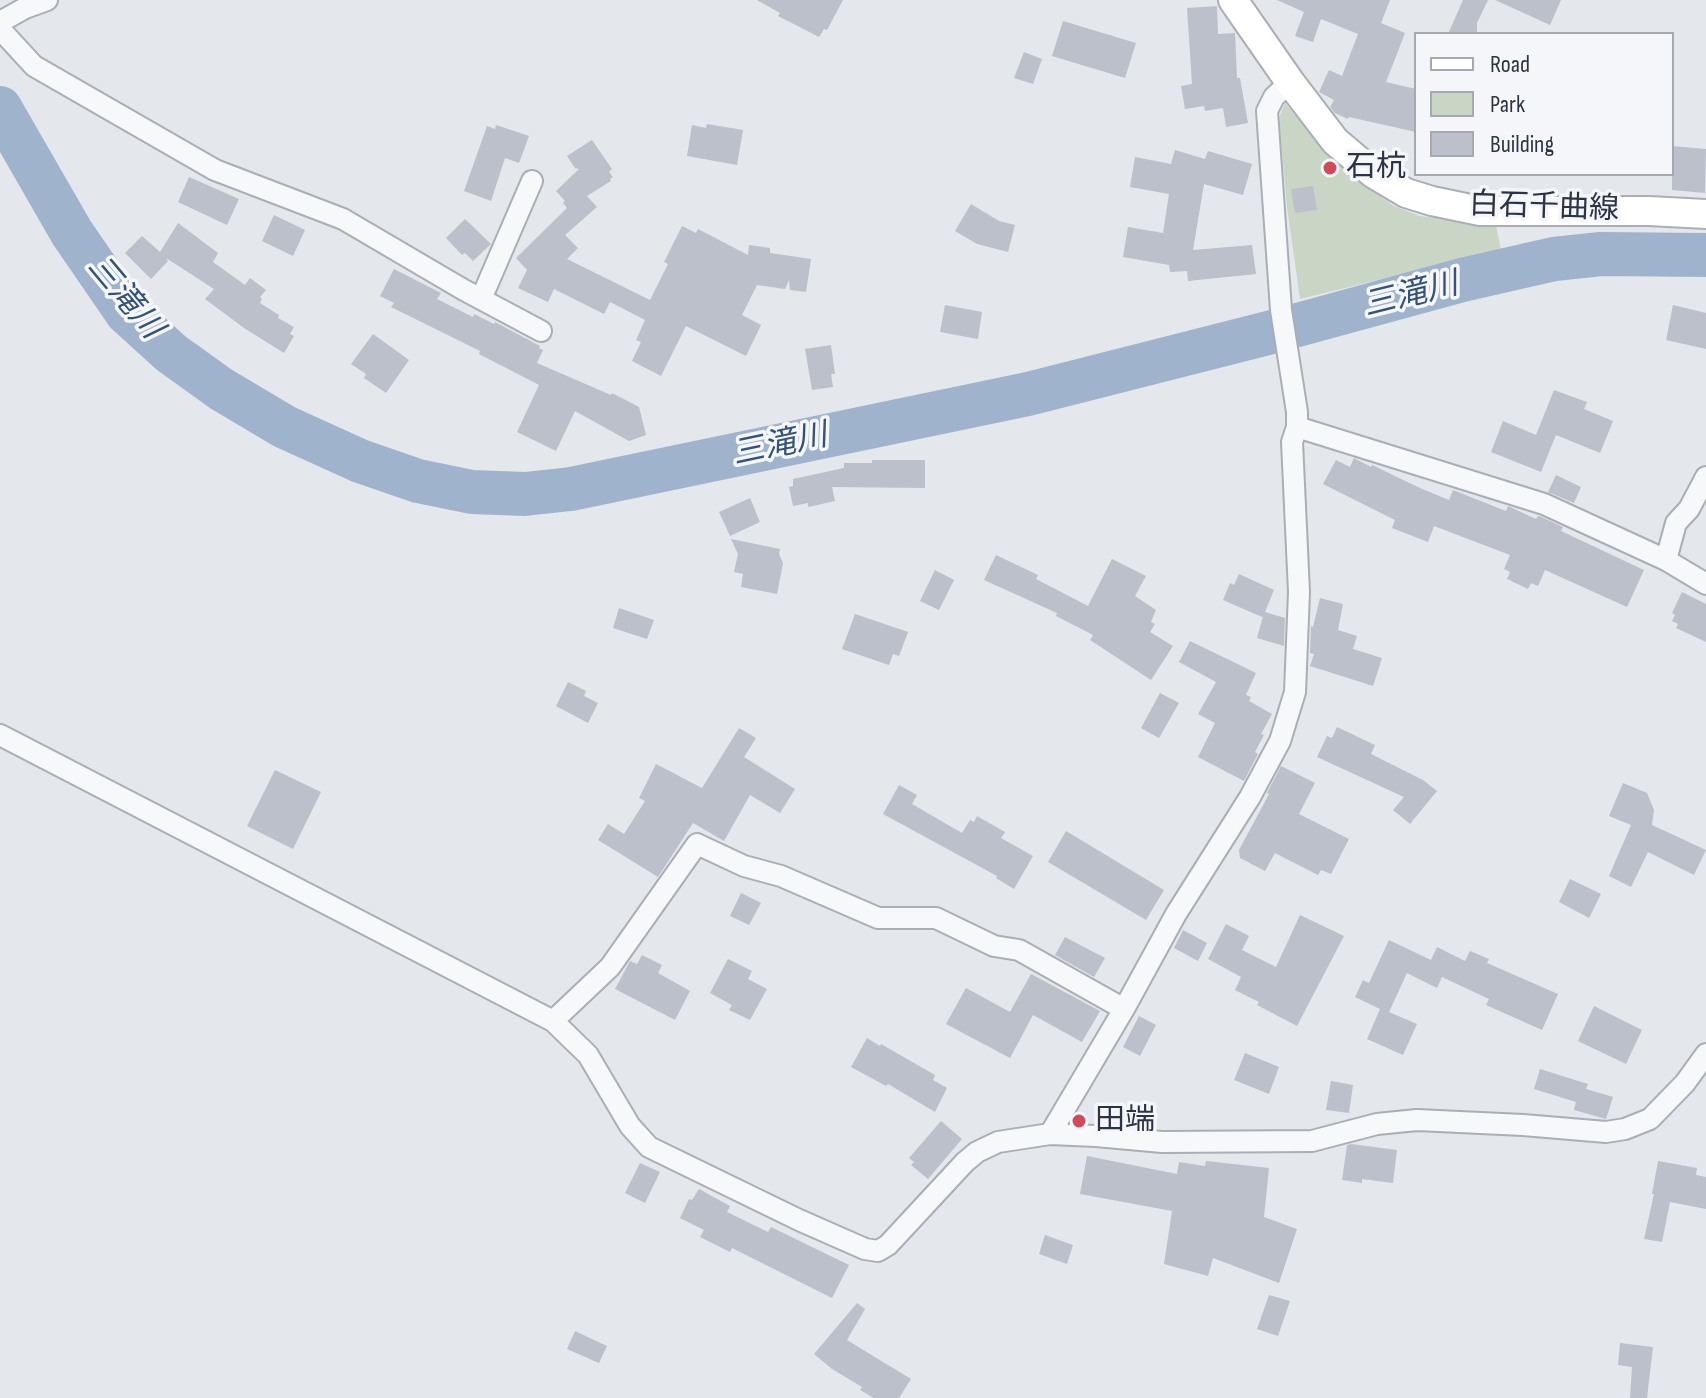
<!DOCTYPE html>
<html>
<head>
<meta charset="utf-8">
<style>
  body { margin:0 }
  #map { position:relative; width:1706px; height:1398px; overflow:hidden; background:#e4e7ec; font-family:"Sofia Sans Condensed",sans-serif }
  canvas { display:block }
  .legend { position:absolute; left:1414px; top:32px; width:260px; height:144px; box-sizing:border-box; background:#f4f6f9; border:2px solid #a4a8b1; margin:0; padding:10px 14px; list-style:none; font-size:24px; color:#2b3445 }
  .legend li { display:flex; align-items:center; gap:16px; height:40px }
  .legend b { width:40px; border:2px solid #a4a8b1 }
</style>
</head>
<body>
<div id="map">
<canvas width="1706" height="1398"></canvas>
<ul class="legend">
<li><b style="height:10px;background:#fff"></b>Road</li>
<li><b style="height:22px;background:#c9d6c5"></b>Park</li>
<li><b style="height:22px;background:#bbc0ca"></b>Building</li>
</ul>
</div>
<script>
const c = document.querySelector('canvas').getContext('2d');
c.lineJoin = 'round';
function fill(path, color) {
  c.fillStyle = color;
  c.fill(path, 'evenodd');
}
function toPath(rows) {
  const path = new Path2D();
  for (const r of rows) {
    path.moveTo(r[0], r[1]);
    for (let i = 2; i < r.length; i += 2) path.lineTo(r[i], r[i + 1]);
  }
  return path;
}
function stroke(path, color, width, dash) {
  c.strokeStyle = color;
  c.lineWidth = width;
  c.lineCap = dash ? 'butt' : 'round';
  c.setLineDash(dash || []);
  c.stroke(path);
}
function write(font, color, halo, rows, align = 'center') {
  c.font = font + ' "Sofia Sans Condensed","Noto Sans JP",sans-serif';
  c.lineWidth = 7;
  c.setLineDash([]);
  c.textBaseline = 'middle';
  c.strokeStyle = halo;
  c.fillStyle = color;
  for (const [text, x, y, turn = 0] of rows) {
    c.save();
    c.translate(x, y);
    c.rotate((+turn || 0) * Math.PI / 180);
    c.textAlign = isNaN(turn) ? turn : align;
    if (halo) c.strokeText(text, 0, 0);
    c.fillText(text, 0, 0);
    c.restore();
  }
}
fill(toPath([
  [1285,103,1330,157,1360,182,1394,206,1420,216,1496,225,1501,250,1300,299,1287,207,1279,118]
]), '#c9d6c5');
stroke(toPath([
  [0,108,72,233,127,313,171,353,221,389,285,427,360,461,418,481,472,492,525,494,571,489,1028,394,1272,332,1462,280,1554,259,1601,254,1706,255]
]), '#9fb4cc', 44);
fill(toPath([
  [757,0,843,0,827,30,824,29,819,37,778,16,780,13],
  [1277,0,1390,0,1381,23,1405,33,1386,82,1416,89,1416,132,1349,117,1348,119,1335,113,1330,107,1334,100,1319,92,1329,70,1342,76,1358,34,1321,19,1313,42,1295,36,1304,12],
  [1463,0,1488,0,1477,23,1477,34,1448,34],
  [1495,0,1561,0,1550,25],
  [1217,6,1218,34,1235,33,1237,78,1240,78,1248,123,1226,127,1223,108,1205,111,1204,106,1185,109,1181,86,1192,84,1187,8],
  [1063,21,1136,43,1125,78,1052,56],
  [1024,52,1042,59,1033,84,1014,78],
  [707,124,743,130,737,165,687,156,692,125,706,128],
  [496,125,529,136,519,163,505,158,491,201,464,191,487,126,495,129],
  [592,140,612,169,609,172,613,177,610,179,611,181,587,196,597,207,565,235,578,248,567,259,650,300,668,264,664,262,682,226,696,233,698,229,748,255,749,245,770,248,770,253,811,259,806,292,790,290,789,280,785,289,757,285,742,315,761,325,746,356,686,326,661,376,632,361,641,342,636,340,645,320,610,302,604,314,554,289,548,302,518,288,527,270,516,258,567,208,563,203,565,201,556,191,579,169,575,168,567,156],
  [1672,146,1706,149,1705,193,1672,190],
  [1175,150,1205,159,1208,151,1252,164,1243,195,1204,184,1193,250,1252,245,1256,274,1188,281,1187,271,1170,272,1169,265,1123,257,1128,227,1163,233,1169,194,1130,187,1135,157,1171,164],
  [189,177,239,199,227,225,178,202],
  [1313,186,1317,210,1295,213,1291,189],
  [971,204,999,221,1015,225,1008,252,977,244,955,231],
  [274,215,305,230,293,256,262,241],
  [465,219,491,244,473,261,465,253,462,255,446,238],
  [178,223,218,253,213,262,245,285,250,278,266,290,260,297,262,299,260,303,279,315,278,318,294,327,290,334,294,336,284,353,244,328,205,299,214,289,166,258,168,261,151,279,125,253,142,236,160,252],
  [394,269,441,293,437,299,473,317,474,314,494,324,495,322,540,346,539,348,543,350,537,363,611,395,612,393,639,407,646,435,629,441,575,411,556,451,517,432,539,385,479,354,480,351,391,307,394,303,380,296],
  [945,305,982,312,978,339,940,332],
  [1673,305,1706,313,1706,349,1666,340],
  [373,334,409,360,386,393,364,378,366,374,351,364],
  [831,345,835,374,831,374,833,387,812,390,805,349],
  [1554,390,1587,402,1584,409,1613,421,1600,453,1556,435,1541,472,1491,452,1503,421,1536,435],
  [1354,458,1371,467,1372,465,1420,488,1449,500,1453,490,1506,511,1508,506,1536,519,1538,516,1539,516,1563,527,1561,531,1644,570,1627,607,1545,570,1538,586,1531,583,1528,589,1507,579,1510,572,1504,569,1510,555,1434,526,1428,542,1392,528,1395,520,1323,484,1336,460,1350,467],
  [872,460,925,460,925,488,832,487,835,501,808,507,808,503,793,506,789,487,793,486,793,479,844,468,844,463,872,463],
  [1556,475,1581,487,1574,503,1548,492],
  [750,498,760,522,730,536,719,512],
  [731,539,780,549,779,554,783,563,777,594,741,587,743,574,734,572,738,554],
  [996,555,1038,575,1036,579,1088,606,1112,559,1146,576,1135,596,1156,610,1151,622,1155,624,1150,632,1173,646,1151,680,1090,640,1093,635,1056,616,1057,613,984,580],
  [935,570,954,580,939,610,920,601],
  [1239,574,1274,590,1265,612,1285,618,1284,646,1257,638,1263,616,1262,617,1223,600,1230,583,1234,585],
  [1682,592,1706,604,1706,642,1676,628,1678,624,1672,621,1675,615,1672,613],
  [1320,598,1343,604,1338,630,1357,636,1353,649,1382,658,1373,686,1310,666,1314,654,1310,653,1311,626,1313,627],
  [619,608,654,620,647,639,613,628],
  [855,614,908,632,899,656,893,654,889,665,842,649],
  [1190,641,1256,673,1246,695,1251,697,1249,701,1272,714,1261,734,1264,735,1255,752,1258,754,1244,781,1198,757,1215,723,1198,714,1216,682,1179,662],
  [568,682,586,691,584,696,598,703,588,723,556,706],
  [1160,693,1179,703,1159,738,1141,728],
  [1337,727,1375,745,1371,754,1423,780,1437,791,1410,824,1393,810,1404,797,1317,757,1327,736,1332,738],
  [739,728,756,738,744,757,795,789,780,813,750,795,724,841,693,823,658,877,598,840,608,824,624,834,645,801,639,798,656,764,702,788],
  [1281,766,1315,783,1299,814,1349,839,1331,874,1321,870,1318,875,1275,853,1265,871,1240,858,1239,850,1269,794,1267,793],
  [275,770,321,792,293,849,247,826],
  [1623,783,1647,793,1654,810,1652,825,1706,850,1694,875,1648,852,1631,887,1609,876,1631,825,1609,816],
  [899,785,917,795,912,804,962,833,970,820,974,822,977,816,1005,832,1001,838,1033,856,1014,889,996,878,997,876,883,814],
  [1066,831,1164,890,1146,920,1048,862],
  [1570,879,1601,894,1589,918,1559,902],
  [741,893,761,903,749,925,730,916],
  [1300,915,1344,936,1297,1026,1257,1005,1259,1002,1235,990,1241,977,1208,959,1226,924,1249,936,1242,950,1276,967],
  [1183,930,1207,943,1198,961,1174,948],
  [1065,937,1105,958,1094,977,1055,955],
  [1389,940,1431,960,1437,947,1465,961,1470,951,1489,959,1487,963,1558,994,1542,1030,1486,1005,1489,999,1442,977,1437,988,1407,973,1389,1012,1417,1024,1403,1055,1367,1039,1380,1009,1355,997,1363,980,1369,983],
  [642,955,662,965,658,973,690,991,675,1020,615,989,630,961,637,964],
  [728,959,752,971,748,979,767,989,750,1020,729,1010,732,1005,710,993],
  [1031,974,1100,1011,1082,1042,1033,1015,1010,1058,946,1024,966,988,1010,1012],
  [1594,1006,1642,1030,1626,1064,1578,1041],
  [1139,1016,1156,1025,1140,1056,1123,1047],
  [867,1038,880,1046,881,1044,935,1075,933,1080,947,1088,935,1112,888,1084,886,1086,851,1067],
  [1245,1053,1279,1067,1269,1094,1234,1080],
  [1540,1069,1588,1084,1586,1089,1613,1097,1606,1119,1574,1110,1576,1102,1534,1089],
  [1331,1081,1353,1085,1349,1113,1326,1110],
  [941,1121,962,1139,928,1179,911,1165,914,1162,909,1158],
  [1351,1144,1397,1150,1393,1183,1362,1179,1362,1183,1342,1180,1347,1145],
  [1087,1156,1177,1174,1179,1162,1205,1166,1206,1161,1269,1168,1264,1217,1297,1229,1279,1283,1213,1258,1208,1276,1164,1264,1172,1211,1080,1194],
  [1658,1161,1697,1168,1696,1175,1706,1177,1706,1209,1670,1202,1662,1242,1644,1239,1654,1194,1652,1194],
  [640,1163,660,1172,645,1203,625,1193],
  [699,1189,730,1206,727,1212,768,1232,771,1227,849,1265,832,1298,732,1248,730,1252,700,1237,704,1230,680,1218,689,1199,692,1200],
  [1045,1235,1073,1245,1067,1264,1039,1254],
  [1269,1295,1290,1301,1278,1336,1257,1329],
  [857,1303,865,1309,847,1340,911,1379,899,1398,874,1398,860,1390,862,1387,832,1369,814,1354],
  [575,1331,607,1346,599,1363,567,1349],
  [1620,1343,1653,1347,1647,1398,1630,1398,1632,1367,1618,1365]
]), '#bbc0ca');
const street = toPath([
  [0,22,25,8,47,0],
  [0,29,34,66,215,170,343,219,464,290,541,331],
  [481,299,532,181],
  [1297,427,1544,504,1666,560,1706,584],
  [1666,560,1676,523,1689,509,1706,477],
  [0,735,553,1021,588,1055,630,1126,649,1147,799,1220,865,1249,878,1251,888,1245,965,1162,977,1152,998,1142,1050,1134,1096,1136,1162,1142,1312,1141,1377,1124,1417,1120,1523,1125,1606,1132,1625,1129,1650,1119,1685,1083,1706,1054],
  [553,1021,610,967,697,844,744,866,781,876,878,918,936,918,994,946,1019,950,1124,1009],
  [1050,1134,1124,1009,1176,914,1250,797,1280,741,1295,692,1299,592,1292,442,1297,427,1297,412,1281,310,1267,111,1274,97,1290,82]
]);
const secondary = toPath([
  [1233,0,1290,82,1335,141,1374,174,1406,193,1432,201,1480,211,1649,211,1706,214]
]);
stroke(street, '#a9aeb7', 24);
stroke(secondary, '#a9aeb7', 32);
stroke(street, '#f7f8fa', 20);
stroke(secondary, '#fff', 28);
for (const [x, y, r, color] of [
  [1330,168,8,"#d1495b"],
  [1079,1121,8,"#d1495b"]
]) {
  const dot = new Path2D();
  dot.arc(x, y, r, 0, 2 * Math.PI);
  c.fillStyle = color;
  c.fill(dot);
  stroke(dot, '#f4f6f9', 3);
}
write('30px', '#2b3445', '#f4f6f9', [
  ["石杭",1346,168],
  ["田端",1095,1121]
], 'left');
write('30px', '#2b3445', '#f4f6f9', [
  ["白石千曲線",1544,208,2]
]);
write('italic 32px', '#34527a', '#f4f6f9', [
  ["三滝川",1411,296,-14],
  ["三滝川",124,298,50],
  ["三滝川",780,446,-12]
]);
</script>
</body>
</html>
